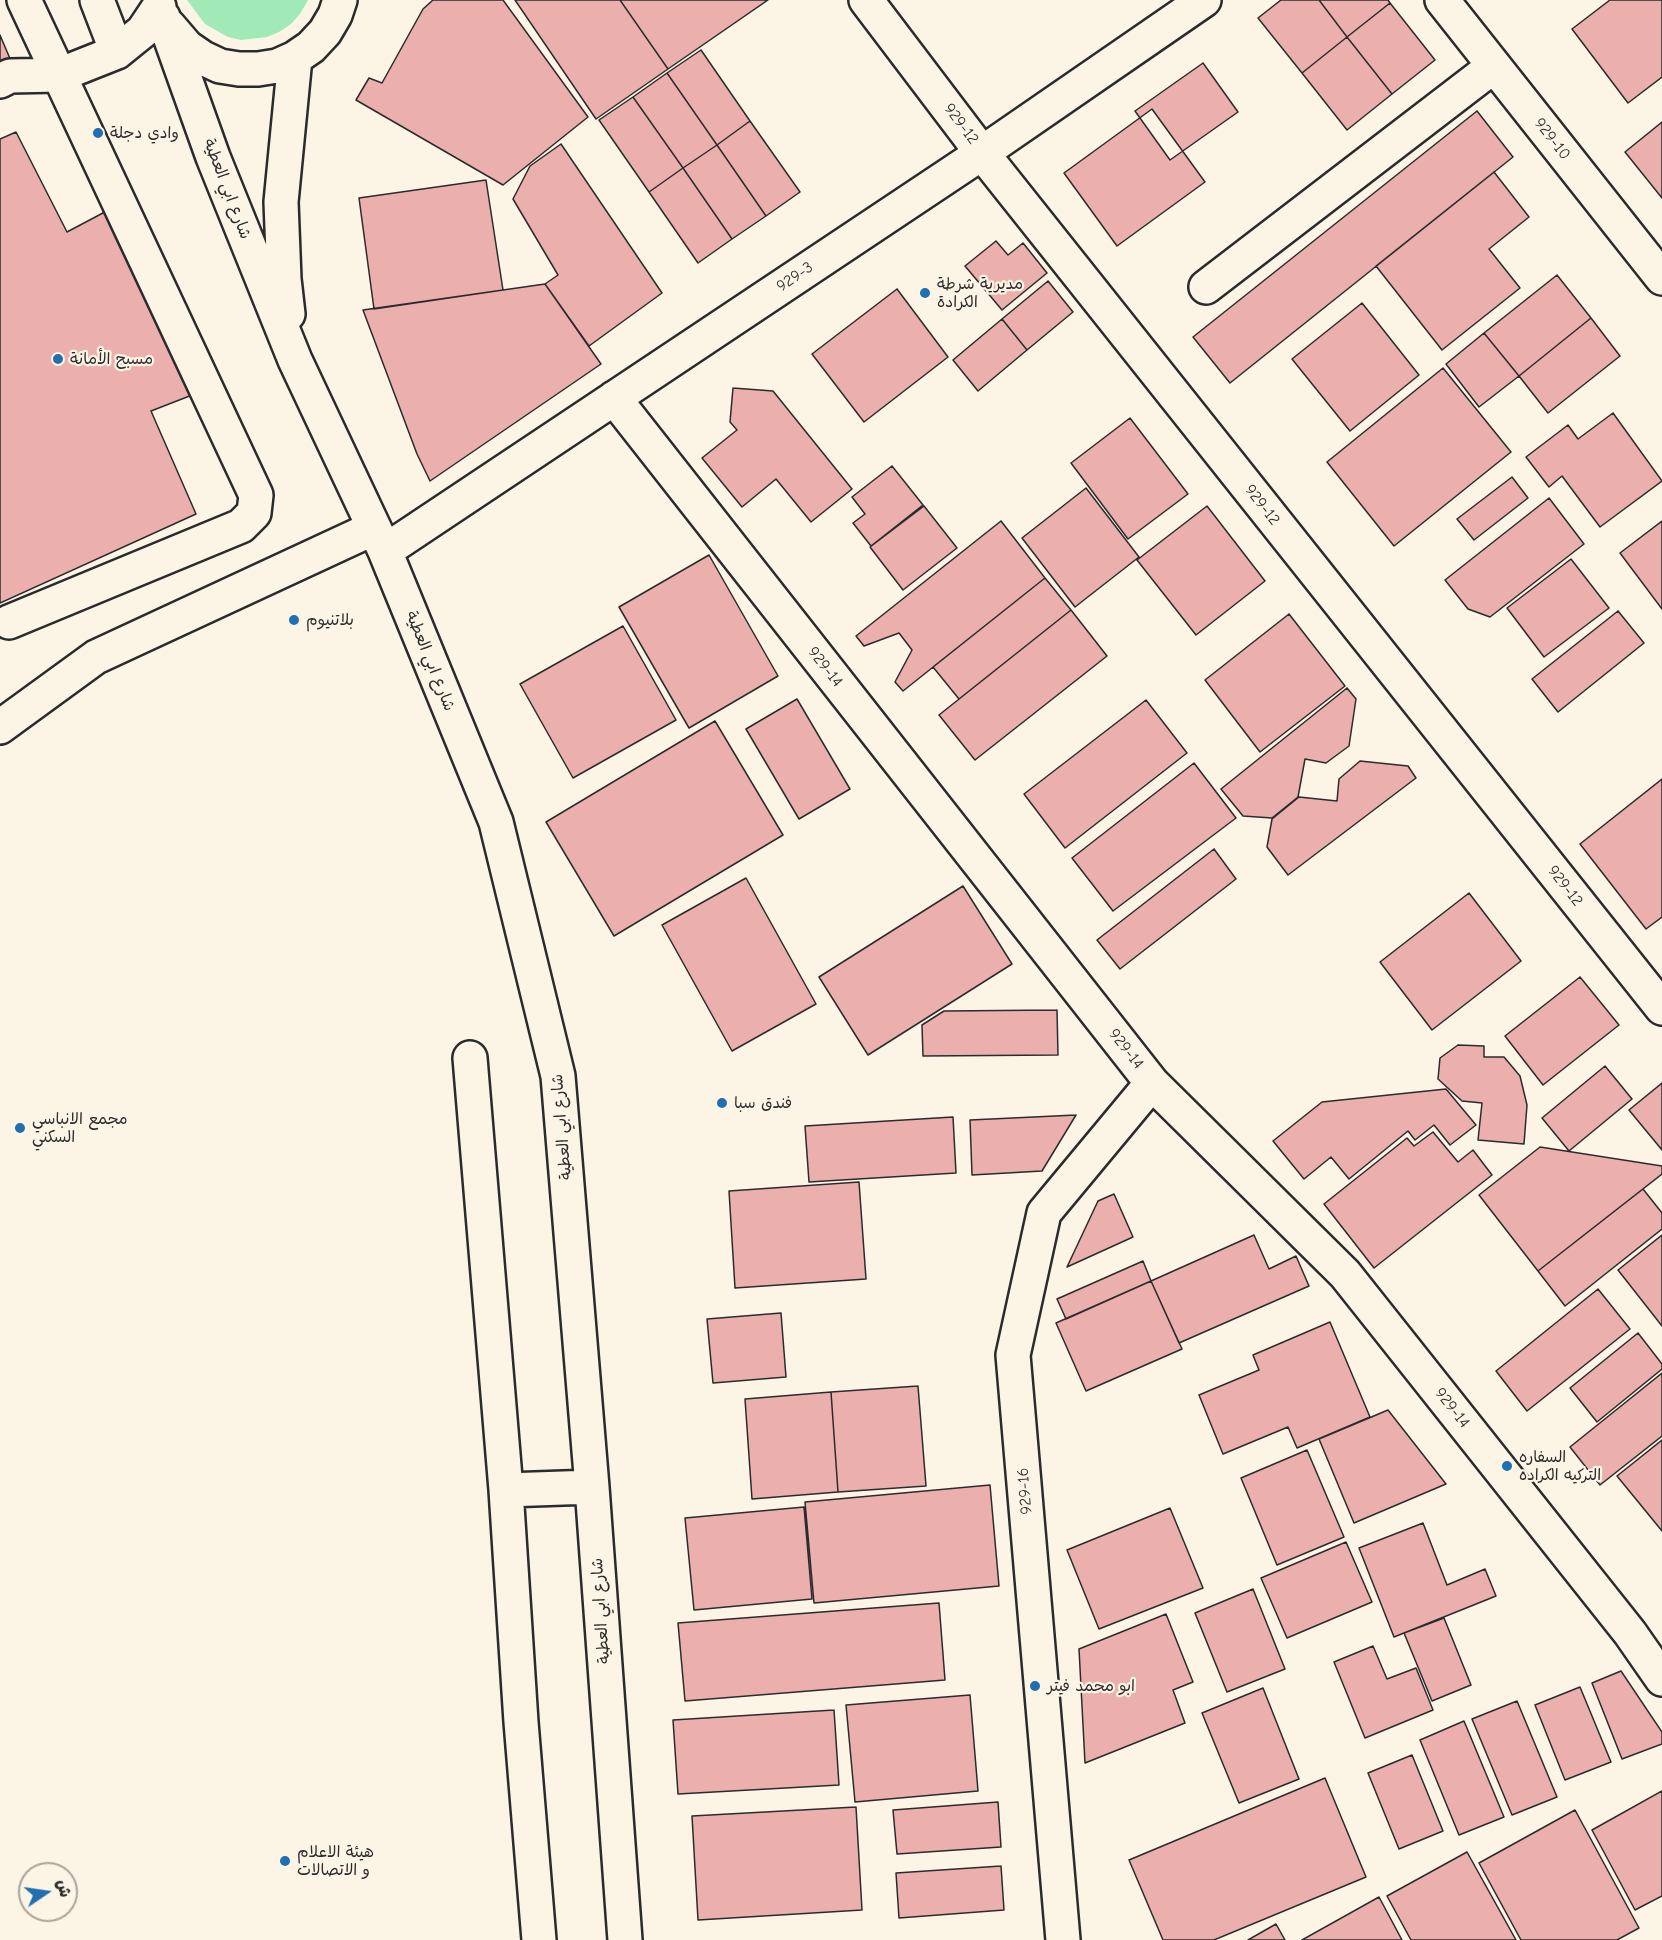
<!DOCTYPE html>
<html>
<head>
<meta charset="utf-8">
<style>
  body { margin:0 }
  #map { position:relative; width:1662px; height:1940px; overflow:hidden; background:#fcf5e5; font-family:"Comic Neue","Playpen Sans Arabic",sans-serif }
  canvas { display:block }
  .north { position:absolute; left:18px; top:1862px; width:60px; height:60px; box-sizing:border-box; background:#fcf5e5; border:2px solid #a8a49b; border-radius:50%; rotate:77deg; font-size:16px; font-weight:700; line-height:24px; text-align:center; color:#2b2b2b }
  .north::after { content:''; display:block; margin:auto; width:21px; height:27px; background:#1f6fb2; clip-path:polygon(50% 0,100% 100%,50% 72%,0 100%) }
</style>
</head>
<body>
<div id="map">
<canvas width="1662" height="1940"></canvas>
<div class="north">ش</div>
</div>
<script>
const c = document.querySelector('canvas').getContext('2d');
c.lineJoin = 'round';
function fill(path, color) {
  c.fillStyle = color;
  c.fill(path, 'evenodd');
}
function toPath(rows) {
  const path = new Path2D();
  for (const r of rows) {
    path.moveTo(r[0], r[1]);
    for (let i = 2; i < r.length; i += 2) path.lineTo(r[i], r[i + 1]);
  }
  return path;
}
function stroke(path, color, width, dash) {
  c.strokeStyle = color;
  c.lineWidth = width;
  c.lineCap = dash ? 'butt' : 'round';
  c.setLineDash(dash || []);
  c.stroke(path);
}
function write(font, color, halo, rows, align = 'center') {
  c.font = font + ' "Comic Neue","Playpen Sans Arabic",sans-serif';
  c.lineWidth = 4.5;
  c.setLineDash([]);
  c.textBaseline = 'middle';
  c.strokeStyle = halo;
  c.fillStyle = color;
  for (const [text, x, y, turn = 0] of rows) {
    c.save();
    c.translate(x, y);
    c.rotate((+turn || 0) * Math.PI / 180);
    c.textAlign = isNaN(turn) ? turn : align;
    if (halo) c.strokeText(text, 0, 0);
    c.fillText(text, 0, 0);
    c.restore();
  }
}
fill(toPath([
  [187,0,308,0,300,14,291,24,279,32,267,37,241,40,228,37,205,24]
]), '#a1e9b6');
const building = toPath([
  [433,0,503,0,588,117,503,185,356,100,369,78,382,83,423,9,433,0],
  [515,0,620,0,668,69,596,119,515,0],
  [620,0,768,0,668,69,620,0],
  [1281,0,1319,0,1347,37,1302,73,1258,18,1281,0],
  [1319,0,1388,0,1390,3,1347,37,1319,0],
  [1610,0,1662,0,1662,77,1628,103,1572,29,1610,0],
  [1390,3,1435,60,1392,94,1347,37,1390,3],
  [0,35,11,61,0,66,0,35],
  [1347,37,1392,94,1347,130,1302,73,1347,37],
  [701,50,750,121,717,145,667,73,701,50],
  [1203,63,1238,112,1170,160,1135,111,1203,63],
  [667,73,717,145,683,168,633,97,667,73],
  [633,97,683,168,649,192,599,120,633,97],
  [1152,109,1205,182,1117,246,1064,173,1152,109],
  [1477,111,1513,157,1230,383,1193,337,1477,111],
  [750,121,800,192,766,216,717,145,750,121],
  [1662,122,1662,198,1625,152,1662,122],
  [16,132,67,232,118,205,205,390,151,411,196,514,0,603,0,139,16,132],
  [561,144,662,293,589,346,545,284,558,275,513,199,530,166,561,144],
  [717,145,766,216,732,239,683,168,717,145],
  [683,168,732,239,698,263,649,192,683,168],
  [1494,172,1529,217,1489,249,1520,288,1442,350,1376,266,1494,172],
  [486,180,503,290,374,309,359,198,486,180],
  [996,241,1008,255,1023,243,1047,273,1002,310,965,266,996,241],
  [1557,275,1591,318,1519,376,1484,333,1557,275],
  [1048,281,1073,312,1027,350,1002,319,1048,281],
  [545,284,601,364,430,481,417,454,363,310,545,284],
  [897,289,948,357,864,422,812,354,897,289],
  [1362,303,1419,375,1350,431,1292,359,1362,303],
  [1591,318,1620,356,1548,413,1519,376,1591,318],
  [1002,319,1027,350,978,391,953,360,1002,319],
  [1484,333,1519,376,1479,407,1446,364,1484,333],
  [1443,368,1511,452,1394,546,1327,462,1443,368],
  [733,388,773,391,852,489,811,522,776,479,742,507,702,458,737,430,730,422,733,388],
  [1613,413,1662,481,1600,527,1562,476,1549,487,1526,457,1568,425,1578,439,1613,413],
  [1130,418,1188,494,1128,539,1071,463,1130,418],
  [892,466,923,505,871,546,853,523,865,514,852,497,892,466],
  [1512,477,1528,498,1474,540,1457,519,1512,477],
  [1086,488,1139,557,1075,607,1022,538,1086,488],
  [1549,498,1584,544,1490,617,1468,609,1445,580,1549,498],
  [924,506,957,548,903,590,870,547,924,506],
  [1207,506,1265,581,1196,635,1137,560,1207,506],
  [1001,521,1045,578,903,691,895,682,912,650,899,633,864,646,856,636,1001,521],
  [1662,521,1662,609,1620,553,1662,521],
  [709,555,778,676,689,728,619,607,709,555],
  [1571,559,1609,608,1544,657,1507,608,1571,559],
  [1045,578,1071,610,959,699,933,667,1045,578],
  [1071,610,1107,656,975,760,939,715,1071,610],
  [1618,611,1644,643,1558,712,1532,679,1618,611],
  [1289,614,1345,686,1260,752,1205,680,1289,614],
  [623,626,676,720,573,778,520,684,623,626],
  [1347,688,1356,699,1349,746,1326,763,1305,759,1298,797,1272,818,1243,816,1221,789,1347,688],
  [797,699,850,789,799,819,746,729,797,699],
  [1146,700,1187,753,1065,848,1024,794,1146,700],
  [715,721,783,835,614,936,546,822,715,721],
  [1360,761,1408,766,1416,778,1288,875,1267,847,1272,819,1299,797,1337,801,1339,779,1360,761],
  [1194,763,1236,818,1113,911,1072,858,1194,763],
  [1662,779,1662,917,1646,929,1580,844,1662,779],
  [1214,849,1236,879,1120,969,1097,940,1214,849],
  [746,878,816,1004,732,1051,662,925,746,878],
  [963,886,1012,964,868,1055,819,977,963,886],
  [1469,893,1521,961,1432,1030,1380,962,1469,893],
  [1580,977,1619,1025,1543,1085,1505,1036,1580,977],
  [1057,1010,1058,1055,923,1056,922,1025,944,1011,1057,1010],
  [1458,1045,1484,1046,1484,1057,1504,1057,1520,1076,1527,1105,1524,1144,1478,1140,1482,1103,1462,1101,1438,1079,1440,1058,1458,1045],
  [1605,1066,1632,1099,1569,1151,1542,1118,1605,1066],
  [1662,1083,1662,1150,1629,1110,1662,1083],
  [1446,1089,1476,1125,1450,1145,1434,1125,1415,1140,1408,1131,1349,1179,1331,1157,1304,1179,1273,1141,1322,1102,1446,1089],
  [1076,1115,1042,1171,972,1175,970,1120,1076,1115],
  [953,1117,956,1173,809,1182,805,1126,953,1117],
  [1433,1132,1458,1162,1473,1150,1492,1175,1374,1268,1324,1204,1407,1138,1414,1146,1433,1132],
  [1540,1147,1662,1166,1662,1174,1538,1271,1479,1195,1540,1147],
  [859,1182,866,1279,735,1288,729,1191,859,1182],
  [1643,1189,1662,1213,1662,1229,1565,1306,1538,1271,1643,1189],
  [1114,1194,1133,1237,1067,1267,1098,1201,1114,1194],
  [1254,1235,1269,1269,1296,1256,1309,1286,1179,1343,1151,1281,1254,1235],
  [1662,1235,1662,1326,1618,1270,1662,1235],
  [1143,1261,1151,1281,1066,1319,1057,1299,1143,1261],
  [1151,1281,1182,1349,1086,1391,1056,1323,1151,1281],
  [1598,1289,1630,1329,1527,1411,1496,1371,1598,1289],
  [781,1313,786,1377,713,1383,707,1319,781,1313],
  [1330,1322,1370,1417,1297,1448,1288,1427,1223,1454,1199,1395,1259,1370,1253,1355,1330,1322],
  [1638,1333,1662,1364,1662,1369,1597,1422,1570,1388,1638,1333],
  [1662,1373,1662,1436,1600,1485,1570,1447,1662,1373],
  [918,1386,926,1486,838,1492,831,1392,918,1386],
  [831,1392,838,1492,752,1499,745,1399,831,1392],
  [1388,1410,1446,1484,1354,1523,1319,1439,1388,1410],
  [1662,1440,1662,1531,1617,1476,1662,1440],
  [1307,1450,1344,1537,1277,1565,1241,1478,1307,1450],
  [990,1485,999,1586,814,1603,805,1502,990,1485],
  [804,1507,812,1599,694,1610,685,1518,804,1507],
  [1170,1508,1203,1588,1099,1629,1067,1550,1170,1508],
  [1423,1523,1447,1585,1485,1569,1496,1596,1394,1637,1359,1548,1423,1523],
  [1346,1542,1372,1602,1287,1638,1261,1578,1346,1542],
  [1253,1589,1285,1669,1227,1692,1195,1613,1253,1589],
  [939,1603,945,1680,685,1701,678,1623,939,1603],
  [1166,1614,1193,1682,1173,1690,1185,1723,1085,1763,1079,1649,1166,1614],
  [1444,1618,1471,1685,1432,1701,1404,1633,1444,1618],
  [1373,1646,1387,1679,1416,1668,1433,1710,1365,1738,1334,1662,1373,1646],
  [1621,1671,1662,1732,1662,1744,1622,1759,1592,1683,1621,1671],
  [1580,1687,1611,1762,1565,1780,1535,1705,1580,1687],
  [1263,1688,1299,1779,1239,1803,1202,1713,1263,1688],
  [970,1695,978,1791,855,1802,846,1705,970,1695],
  [1517,1701,1557,1797,1512,1815,1472,1719,1517,1701],
  [834,1710,839,1785,678,1794,673,1720,834,1710],
  [1464,1721,1504,1817,1459,1835,1420,1740,1464,1721],
  [1412,1755,1443,1831,1399,1849,1368,1773,1412,1755],
  [1325,1778,1366,1877,1214,1940,1163,1940,1129,1860,1325,1778],
  [1662,1791,1662,1896,1635,1910,1592,1830,1662,1791],
  [998,1802,1001,1847,897,1854,893,1810,998,1802],
  [856,1807,862,1910,698,1920,692,1816,856,1807],
  [1575,1810,1639,1928,1617,1940,1521,1940,1479,1863,1575,1810],
  [1467,1852,1516,1940,1411,1940,1387,1896,1467,1852],
  [1001,1866,1004,1910,899,1918,896,1873,1001,1866],
  [1379,1897,1402,1940,1302,1940,1379,1897],
  [1276,1924,1285,1940,1248,1940,1276,1924]
]);
fill(building, '#ebb0ad');
stroke(building, '#2b2b2b', 1.5);
const minor = toPath([
  [97,0,117,52],
  [866,0,982,153,1662,1008],
  [1442,0,1662,278],
  [163,17,213,157,295,360,385,551,496,822,558,1076,592,1487,625,1940],
  [169,26,187,47,203,58,220,66,239,69,258,69,277,66,295,58,311,47,325,32,335,15,340,0],
  [0,81,10,76,59,75,117,52,143,31,159,7],
  [1206,287,1494,66],
  [288,314,284,279,281,202,295,58],
  [614,398,1152,1083,1345,1274,1630,1633,1662,1679],
  [385,551,982,153,1204,0],
  [9,622,241,526,254,513,256,495,24,0],
  [0,727,96,657,374,528],
  [470,1058,506,1490,521,1722,539,1940],
  [506,1490,592,1487],
  [1063,1940,1013,1355,1044,1213,1152,1083]
]);
stroke(minor, '#2b2b2b', 38);
stroke(minor, '#fcf5e5', 33);
for (const [x, y, r, color] of [
  [98,133,6,"#1f6fb2"],
  [925,293,6,"#1f6fb2"],
  [58,359,6,"#1f6fb2"],
  [294,620,6,"#1f6fb2"],
  [722,1103,6,"#1f6fb2"],
  [20,1128,6,"#1f6fb2"],
  [1507,1466,6,"#1f6fb2"],
  [1035,1686,6,"#1f6fb2"],
  [285,1861,6,"#1f6fb2"]
]) {
  const dot = new Path2D();
  dot.arc(x, y, r, 0, 2 * Math.PI);
  c.fillStyle = color;
  c.fill(dot);
  stroke(dot, '#fcf5e5', 2);
}
write('16px', '#2b2b2b', '#fcf5e5', [
  ["929-12",961,124,53],
  ["929-10",1552,139,52],
  ["شارع ابي العطية",227,189,69],
  ["929-3",795,277,-34],
  ["929-12",1262,505,52],
  ["شارع ابي العطية",430,661,68],
  ["929-14",825,667,52],
  ["929-12",1565,886,52],
  ["929-14",1126,1049,52],
  ["شارع ابي العطية",562,1127,-95],
  ["929-14",1452,1408,52],
  ["929-16",1025,1491,-95],
  ["شارع ابي العطية",601,1611,-94]
]);
write('16px', '#2b2b2b', '#fcf5e5', [
  ["وادي دجلة",110,133],
  ["مديرية شرطة",937,284],
  ["الكرادة",937,302],
  ["مسبح الأمانة",70,359],
  ["بلاتنيوم",306,620],
  ["فندق سبا",734,1103],
  ["مجمع الانباسي",32,1119],
  ["السكني",32,1137],
  ["السفاره",1519,1457],
  ["التركيه الكراده",1519,1475],
  ["ابو محمد فيتر",1047,1686],
  ["هيئة الاعلام",297,1852],
  ["و الاتصالات",297,1870]
], 'left');
</script>
</body>
</html>
